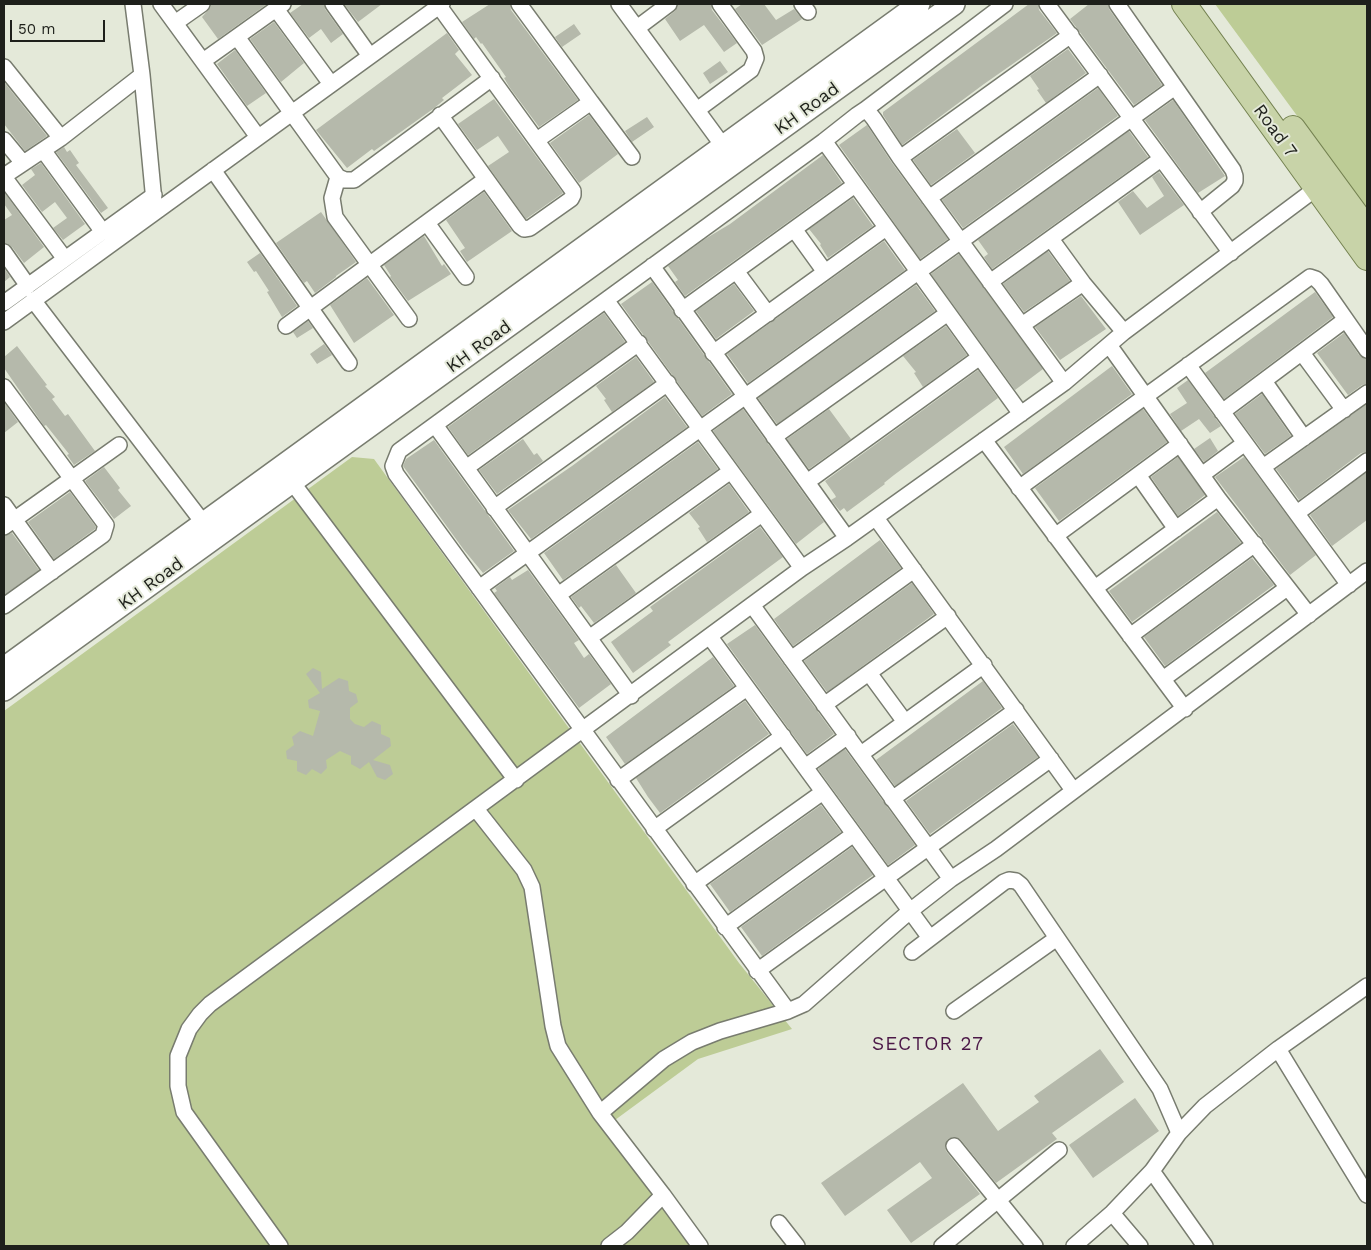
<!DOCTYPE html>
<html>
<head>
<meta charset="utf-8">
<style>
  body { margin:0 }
  #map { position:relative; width:1371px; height:1250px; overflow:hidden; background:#e4e9d9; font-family:"Work Sans",sans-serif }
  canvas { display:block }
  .frame { position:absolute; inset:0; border:5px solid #1e201b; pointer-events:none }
  .scale { position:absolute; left:10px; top:20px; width:95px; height:22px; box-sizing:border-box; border:2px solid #1e201b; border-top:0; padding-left:6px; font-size:15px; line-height:18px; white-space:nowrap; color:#1e201b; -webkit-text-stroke:4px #e4e9d9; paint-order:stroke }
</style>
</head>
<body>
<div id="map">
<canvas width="1371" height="1250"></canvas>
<div class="frame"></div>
<div class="scale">50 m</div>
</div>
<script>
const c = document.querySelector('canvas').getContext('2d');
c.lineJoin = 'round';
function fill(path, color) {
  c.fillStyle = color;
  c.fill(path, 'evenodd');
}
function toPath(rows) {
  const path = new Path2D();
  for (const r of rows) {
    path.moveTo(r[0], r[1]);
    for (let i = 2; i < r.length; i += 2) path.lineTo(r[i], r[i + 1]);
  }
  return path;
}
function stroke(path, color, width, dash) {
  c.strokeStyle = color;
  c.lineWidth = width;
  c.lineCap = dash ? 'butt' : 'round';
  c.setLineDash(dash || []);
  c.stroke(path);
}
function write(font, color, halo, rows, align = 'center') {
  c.font = font + ' "Work Sans",sans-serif';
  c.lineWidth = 4;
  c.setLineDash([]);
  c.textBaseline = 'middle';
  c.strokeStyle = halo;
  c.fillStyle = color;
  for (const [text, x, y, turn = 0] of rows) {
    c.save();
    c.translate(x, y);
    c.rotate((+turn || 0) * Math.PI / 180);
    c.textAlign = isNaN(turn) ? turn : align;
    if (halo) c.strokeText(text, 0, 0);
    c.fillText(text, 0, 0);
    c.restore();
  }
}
fill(toPath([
  [1215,4,1367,4,1367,211],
  [352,457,374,459,739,963,792,1029,698,1059,615,1120,709,1246,4,1246,4,711]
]), '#bdcc96');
fill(toPath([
  [211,4,267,4,218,39,202,17,210,8],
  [303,4,324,4,325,9,343,34,331,43,321,29,309,38,290,13],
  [344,4,382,4,358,22],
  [490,4,510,4,511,10,578,100,539,127,510,88,504,78,506,77,482,43,481,44,476,37,474,39,462,22],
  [678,4,711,4,712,10,737,43,724,52,704,25,680,41,665,19,675,11],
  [742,4,764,4,776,20,794,9,802,19,762,45,735,9],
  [1029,4,1038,4,1039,10,1057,33,984,84,902,145,883,115,883,112],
  [1089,4,1108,4,1109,9,1162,85,1134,105,1070,19],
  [274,22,304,63,281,82,250,39],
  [574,24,581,34,562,47,555,37],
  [447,33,459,50,455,54,472,75,442,98,444,100,433,109,374,151,372,149,347,168,316,130],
  [1068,49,1086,73,1046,103,1037,90,1039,89,1030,76],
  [235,50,266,93,247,106,217,64],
  [720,61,728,72,710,84,703,73],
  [4,82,47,136,25,151,4,124],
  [1098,88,1118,116,963,228,942,200],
  [494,99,563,193,526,219,488,166,509,152,498,136,477,150,458,124],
  [1173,100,1225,176,1198,193,1145,120],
  [589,115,618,154,579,183,550,143],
  [647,117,654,127,632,142,625,131],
  [867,125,892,163,948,239,920,259,839,145],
  [957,129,975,153,931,185,913,160],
  [1129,131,1148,157,992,269,984,257,988,254,978,240],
  [64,147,67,152,70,150,79,163,76,165,108,208,101,213,56,152],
  [823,155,842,183,685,296,675,282,678,280,668,266,705,239,730,224],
  [41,163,85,224,63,240,53,228,67,218,55,202,42,212,22,185,35,175,31,169],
  [1159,172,1184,205,1140,235,1118,202,1133,191,1147,208,1164,196,1152,177],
  [4,192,44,247,24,263,12,247,4,243,4,220,12,215,4,204],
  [484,192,512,231,467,262,460,251,465,248,446,220],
  [853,198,873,226,828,258,820,245,821,244,809,229],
  [321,212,356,262,336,276,336,277,315,293,307,281,304,283,276,243],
  [424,236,442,266,444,264,451,274,408,301,390,277,391,276,384,265],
  [884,241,905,270,748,383,727,354],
  [1048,251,1070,281,1024,312,1003,284],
  [260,253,297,306,282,317,267,292,269,291,256,271,254,272,247,262],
  [959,254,1043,369,1015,390,931,274],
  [4,268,10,277,4,282],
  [367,278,394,315,354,343,330,305],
  [652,282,732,394,702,416,621,304],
  [734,284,754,311,716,339,696,311],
  [916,285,935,311,777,424,758,398],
  [1315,292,1333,317,1224,399,1205,373],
  [1081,296,1106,329,1060,360,1035,327],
  [604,313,625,342,468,455,448,427],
  [308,321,313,328,297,338,293,332],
  [946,326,967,355,923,387,914,373,916,372,903,356],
  [1344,333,1359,355,1367,359,1367,384,1362,385,1348,395,1317,353],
  [324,344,332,355,317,364,310,354],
  [17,346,47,385,45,386,55,397,52,399,65,416,68,414,95,451,74,465,67,455,69,454,46,425,44,426,4,368,4,357],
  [636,357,654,382,612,412,604,400,606,399,596,386],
  [1112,366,1132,394,1023,474,1004,447],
  [978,370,998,398,894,475,884,483,885,484,847,512,844,508,840,511,831,500,836,497,835,495,825,481],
  [1188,380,1221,426,1210,433,1199,419,1181,431,1170,414,1187,403,1177,388],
  [1262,394,1291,436,1265,454,1235,414],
  [665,397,687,427,531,539,508,510,572,466],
  [4,402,18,422,4,433],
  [1367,404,1367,452,1361,453,1299,500,1276,469],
  [743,409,824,522,796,544,713,431],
  [829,409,851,439,809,469,787,439],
  [1143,409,1167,442,1059,521,1035,488],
  [1210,438,1218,451,1204,462,1194,449],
  [523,439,534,455,537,453,543,461,497,494,479,470],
  [434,440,514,551,483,573,464,550,403,466,406,459],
  [698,442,718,469,563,580,544,553],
  [1178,457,1205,495,1178,516,1151,477],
  [1244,457,1316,555,1290,575,1215,477],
  [104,467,120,488,118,490,131,506,114,519,85,481],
  [1367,472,1367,520,1332,546,1310,515],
  [729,484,749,512,707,542,698,528,700,527,689,513],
  [70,492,96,527,95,529,54,559,28,522],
  [1217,512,1241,543,1132,622,1109,591],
  [760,527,783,557,668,642,671,645,633,673,611,642,653,611,650,607],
  [12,533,39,570,4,595,4,536],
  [880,540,901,568,793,646,774,619],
  [1252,558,1274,585,1165,666,1144,637],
  [616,565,636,593,594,623,581,606,579,608,571,597],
  [528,570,579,640,574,643,584,658,589,654,611,684,579,708,494,593,497,591,495,588,510,577,512,580],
  [912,583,934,614,827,692,804,661],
  [755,625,834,734,807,754,727,644],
  [713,657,734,686,625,764,606,737],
  [313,668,321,672,322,689,339,678,348,681,349,691,356,694,358,702,350,708,350,719,355,724,364,727,372,721,381,725,381,734,390,738,391,746,373,760,390,765,393,774,385,780,377,777,369,762,360,769,351,764,351,756,340,751,326,760,327,768,321,774,312,769,306,775,297,771,297,761,287,759,286,751,294,745,292,737,300,731,313,736,320,711,309,708,308,700,320,693,306,674],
  [983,681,1002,708,895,786,876,760],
  [745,701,769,734,660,813,648,797,636,778],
  [1013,724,1038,757,930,834,906,801],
  [845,749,915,845,888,865,818,769],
  [821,805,841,832,730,912,710,884],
  [852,847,873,875,762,956,741,927],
  [1100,1049,1124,1082,1052,1133,1057,1139,996,1183,961,1140,953,1137,948,1139,945,1147,946,1151,980,1194,911,1243,887,1210,932,1178,920,1162,845,1216,821,1183,963,1083,998,1131,1039,1102,1034,1096],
  [1135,1098,1159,1131,1093,1178,1069,1145]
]), '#b5b9ab');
const minor = toPath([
  [133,4,142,75,155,212],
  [161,4,258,137],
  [333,4,370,56],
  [519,4,591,102,537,140],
  [619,4,729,154],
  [802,4,808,12],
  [1047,4,1231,253],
  [1117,4,1175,87],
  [439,6,573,191,573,195,571,199,530,228,524,229,520,226,440,115],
  [276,9,331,84],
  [175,23,202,4],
  [637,28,669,4],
  [237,37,338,177,345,180,354,180,492,78],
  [203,61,283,4],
  [4,67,61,138],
  [591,102,632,157],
  [866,109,1005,4],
  [697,110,751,70,756,58,754,51,720,4],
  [4,140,23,163],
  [43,150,103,232],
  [900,158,1071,35],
  [213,170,349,363],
  [4,176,61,138,142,75],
  [4,177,65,259],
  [338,177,332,198,335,217,409,319],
  [929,198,1100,75],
  [427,223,466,277],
  [794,229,825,272],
  [1051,239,1083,283,1124,332],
  [4,252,28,286],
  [652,266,847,538],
  [736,271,768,314],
  [990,282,1161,159],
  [33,300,208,529],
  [606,300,802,568],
  [4,303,154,195],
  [682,310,855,185],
  [4,322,442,4],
  [1022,325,1083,283],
  [286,326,486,179],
  [1109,345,1218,498,1309,615],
  [713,353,886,228],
  [1302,353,1344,410],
  [1188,365,1349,585],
  [1264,381,1304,438],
  [4,387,106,525,103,535,4,606],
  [1222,412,1345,320],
  [1021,414,824,141,857,115,866,109,874,119,900,158,1064,383],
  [435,425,631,696],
  [774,437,948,313],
  [984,440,1185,709],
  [1263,467,1367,393],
  [466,468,639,343],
  [1203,474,1245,443],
  [1138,475,1176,529],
  [292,482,516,780],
  [807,482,980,357],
  [1019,488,1310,277,1316,279,1321,284,1367,350],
  [4,505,52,572],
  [494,508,668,383],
  [1297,513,1367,461],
  [876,518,1073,790],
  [4,527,119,445],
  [1055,536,1180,444],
  [479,588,1175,87,1233,170,1235,176,1235,181,1232,186,1200,212],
  [1095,588,1218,498],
  [558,595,731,471],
  [752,605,951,879],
  [1130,636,1255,544],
  [710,637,930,938],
  [589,638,762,514],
  [791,659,914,570],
  [869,673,905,722],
  [1163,679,1287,588],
  [824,705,948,616],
  [861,754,984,665],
  [805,767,848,736],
  [618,780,747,688],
  [892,799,1016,710],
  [476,809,524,870,532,887,553,1026,558,1046,600,1113,663,1195,700,1246],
  [654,829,783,736],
  [694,884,823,792],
  [725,927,854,834],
  [912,952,1004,882,1009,880,1016,881,1021,885,1160,1089,1179,1133],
  [757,971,1051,759],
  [788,1011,396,474,393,466,399,451,824,141],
  [954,1011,1057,938],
  [1278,1049,1367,1195],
  [600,1113,664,1059,692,1042,720,1031,788,1011,804,1004,910,911,951,879,996,849,1367,571],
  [954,1146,1035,1246],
  [1152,1171,1205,1246],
  [1112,1213,1140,1246],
  [779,1223,797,1246],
  [280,1246,184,1112,178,1086,178,1056,189,1029,200,1014,210,1004,802,568,847,538,1064,383,1124,332,1322,184],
  [609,1246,627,1232,663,1195],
  [942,1246,1059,1150],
  [1074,1246,1112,1213,1152,1171,1179,1133,1205,1106,1278,1049,1367,986]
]);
const secondary = toPath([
  [4,668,919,4],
  [4,690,954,4]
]);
const primary = toPath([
  [1184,4,1367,258],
  [1293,128,1367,229]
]);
stroke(minor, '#787c6f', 18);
stroke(secondary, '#787c6f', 24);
stroke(primary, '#748251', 26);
stroke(minor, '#fff', 15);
stroke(secondary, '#fff', 21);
stroke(primary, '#c8d3a8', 24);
write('18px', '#1e201b', '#e4e9d9', [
  ["KH Road",807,109,-36],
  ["Road 7",1275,131,54],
  ["KH Road",479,347,-36],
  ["KH Road",151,584,-36]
]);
c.letterSpacing = '1px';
write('19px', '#4b1847', '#e4e9d9', [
  ["SECTOR 27",928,1044]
]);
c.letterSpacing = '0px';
</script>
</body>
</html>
